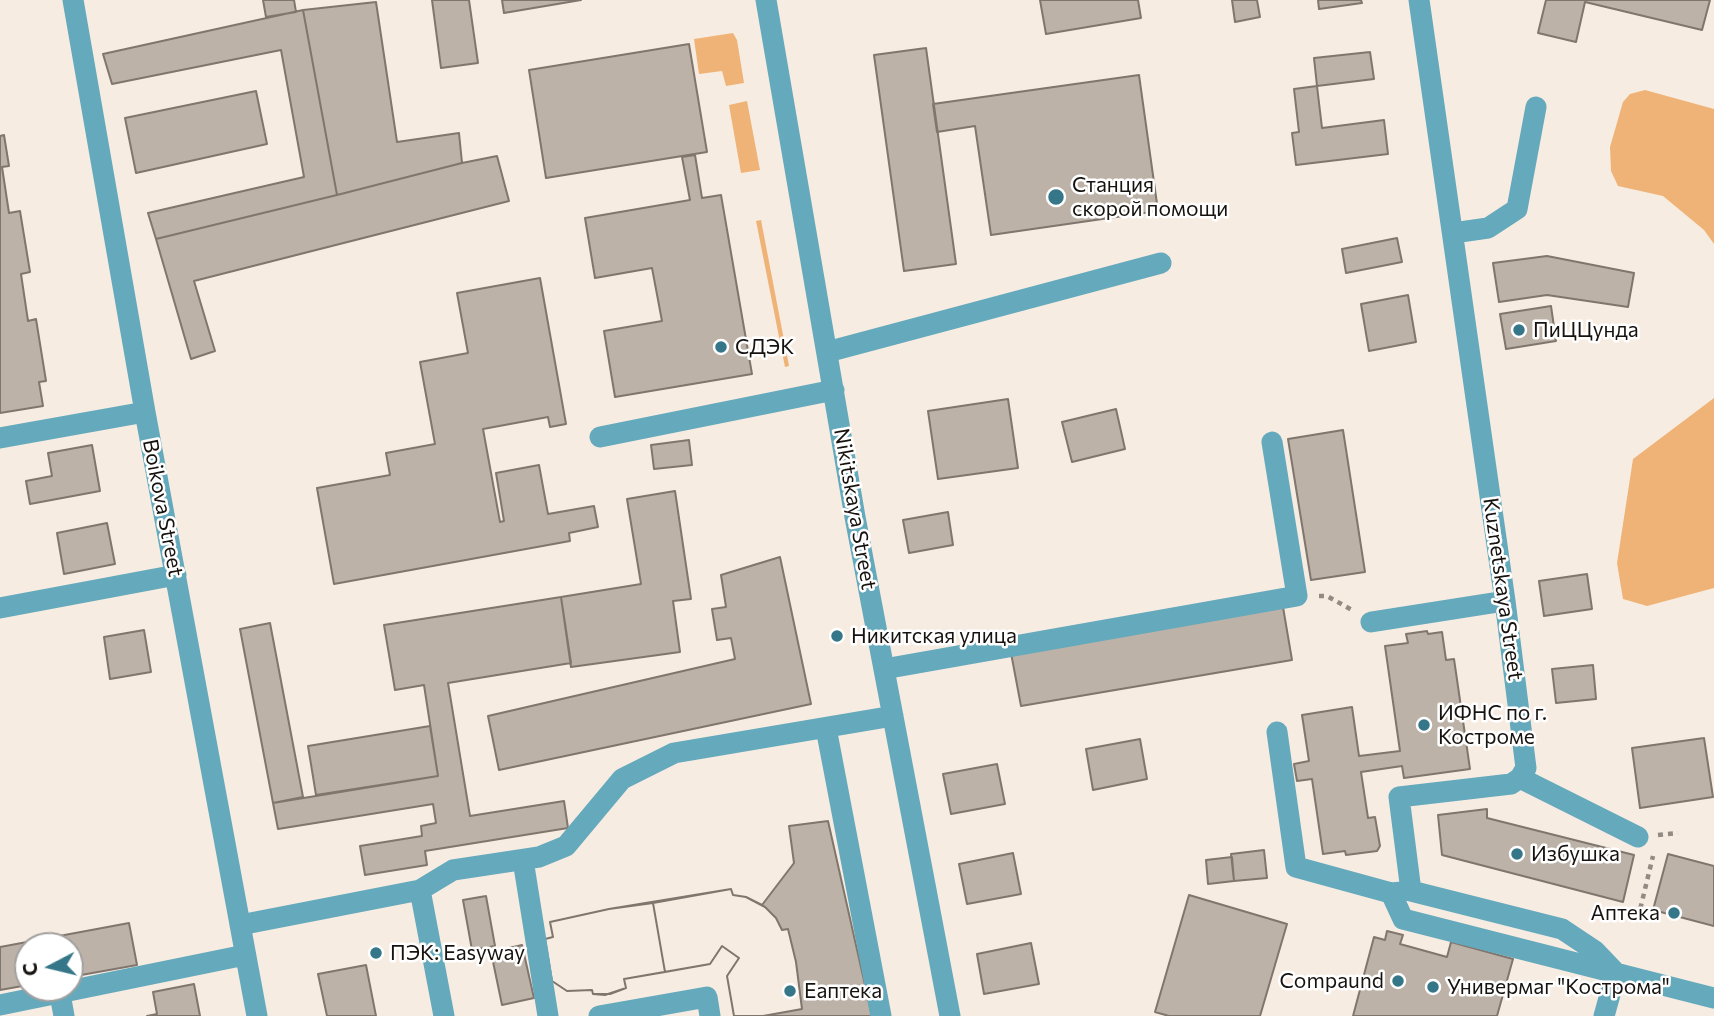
<!DOCTYPE html>
<html>
<head>
<meta charset="utf-8">
<style>
  body { margin:0 }
  #map { position:relative; width:1714px; height:1016px; overflow:hidden; background:#f7ece1; font-family:Commissioner,sans-serif }
  canvas { display:block }
  .north { position:absolute; left:14px; top:932px; width:70px; height:70px; box-sizing:border-box; background:#fff; border:2px solid #a2a09f; border-radius:50%; rotate:263deg; font-size:19px; font-weight:700; line-height:28px; text-align:center; color:#16120f }
  .north::after { content:''; display:block; margin:auto; width:24px; height:32px; background:#357788; clip-path:polygon(50% 0,100% 100%,50% 72%,0 100%) }
</style>
</head>
<body>
<div id="map">
<canvas width="1714" height="1016"></canvas>
<div class="north">С</div>
</div>
<script>
const c = document.querySelector('canvas').getContext('2d');
c.lineJoin = 'round';
function fill(path, color) {
  c.fillStyle = color;
  c.fill(path, 'evenodd');
}
function toPath(rows) {
  const path = new Path2D();
  for (const r of rows) {
    path.moveTo(r[0], r[1]);
    for (let i = 2; i < r.length; i += 2) path.lineTo(r[i], r[i + 1]);
  }
  return path;
}
function stroke(path, color, width, dash) {
  c.strokeStyle = color;
  c.lineWidth = width;
  c.lineCap = dash ? 'butt' : 'round';
  c.setLineDash(dash || []);
  c.stroke(path);
}
function write(font, color, halo, rows, align = 'center') {
  c.font = font + ' Commissioner,sans-serif';
  c.lineWidth = 5;
  c.setLineDash([]);
  c.textBaseline = 'middle';
  c.strokeStyle = halo;
  c.fillStyle = color;
  for (const [text, x, y, turn = 0] of rows) {
    c.save();
    c.translate(x, y);
    c.rotate((+turn || 0) * Math.PI / 180);
    c.textAlign = isNaN(turn) ? turn : align;
    if (halo) c.strokeText(text, 0, 0);
    c.fillText(text, 0, 0);
    c.restore();
  }
}
fill(toPath([
  [733,33,737,40,744,83,726,86,722,71,699,74,694,39],
  [1645,90,1714,109,1714,244,1704,230,1663,196,1618,186,1611,171,1610,147,1623,102,1630,94],
  [747,101,760,170,741,173,729,105],
  [761,220,789,366,785,367,756,221],
  [1714,398,1714,588,1647,606,1623,599,1617,563,1633,459]
]), '#efb377');
const building = toPath([
  [263,0,294,0,296,12,266,17,263,0],
  [432,0,469,0,478,63,441,68,432,0],
  [502,0,581,0,504,13,502,0],
  [1040,0,1138,0,1141,18,1046,34,1040,0],
  [1232,0,1257,0,1260,17,1235,22,1232,0],
  [1318,0,1361,0,1362,3,1319,9,1318,0],
  [1546,0,1710,0,1702,30,1585,2,1576,42,1538,33,1546,0],
  [376,2,397,142,459,133,462,163,337,195,303,10,376,2],
  [303,10,337,195,156,239,148,213,304,177,281,50,112,84,103,54,303,10],
  [689,44,707,152,546,178,529,70,689,44],
  [926,48,956,264,904,271,874,55,926,48],
  [1370,52,1374,79,1317,86,1314,58,1370,52],
  [1139,75,1158,211,991,235,975,126,937,132,933,104,1139,75],
  [1317,86,1322,128,1384,120,1388,154,1296,165,1292,133,1299,132,1294,89,1317,86],
  [256,91,267,144,136,173,125,118,256,91],
  [4,135,9,166,2,167,9,213,20,211,30,272,21,274,28,321,36,319,46,381,39,382,43,406,0,413,0,136,4,135],
  [695,155,702,198,721,195,752,374,615,397,604,331,662,321,652,268,595,278,585,218,690,200,682,157,695,155],
  [497,156,509,201,194,281,215,351,191,359,156,239,337,195,462,163,497,156],
  [1397,238,1402,262,1346,273,1342,249,1397,238],
  [1547,256,1634,273,1628,307,1547,295,1499,302,1493,263,1547,256],
  [540,278,566,424,550,427,548,417,483,429,500,522,504,521,496,473,539,465,548,514,594,506,598,527,569,533,570,541,334,584,317,488,390,475,386,453,435,444,420,362,468,353,457,293,540,278],
  [1408,295,1416,342,1369,351,1361,304,1408,295],
  [1551,306,1556,341,1506,349,1500,314,1551,306],
  [1008,399,1018,468,938,479,928,411,1008,399],
  [1116,409,1125,449,1072,462,1062,422,1116,409],
  [1343,430,1365,572,1311,580,1288,439,1343,430],
  [689,440,692,465,654,469,651,445,689,440],
  [92,445,100,491,30,504,26,481,52,476,48,453,92,445],
  [675,491,691,599,673,601,680,652,571,667,561,597,641,584,627,499,675,491],
  [948,512,953,545,909,553,903,520,948,512],
  [107,523,115,564,64,574,57,533,107,523],
  [780,557,811,704,499,770,488,716,735,659,731,638,717,640,712,609,726,607,721,575,780,557],
  [1587,574,1592,609,1544,616,1539,581,1587,574],
  [561,597,571,663,448,683,470,816,564,801,568,828,425,851,427,865,365,875,360,846,422,836,421,826,436,823,433,804,278,829,273,803,438,776,424,685,395,690,384,625,561,597],
  [1283,607,1292,660,1021,706,1011,653,1283,607],
  [270,623,303,797,273,803,240,629,270,623],
  [144,630,151,672,110,679,104,637,144,630],
  [1427,631,1428,634,1442,632,1446,660,1454,659,1470,769,1404,778,1402,766,1361,772,1368,818,1375,817,1380,846,1377,851,1346,855,1345,851,1323,854,1312,779,1297,781,1294,764,1309,761,1302,715,1352,707,1359,756,1400,751,1385,646,1408,643,1406,634,1427,631],
  [1593,665,1596,699,1556,703,1552,669,1593,665],
  [430,726,438,776,316,795,308,746,430,726],
  [1704,738,1713,797,1640,808,1632,748,1704,738],
  [1140,739,1147,779,1093,790,1086,749,1140,739],
  [997,764,1005,804,951,814,943,774,997,764],
  [1487,809,1487,818,1634,855,1623,902,1442,855,1438,815,1487,809],
  [828,821,872,1016,734,1016,727,976,739,958,722,946,710,964,624,979,626,988,610,994,593,994,592,990,567,991,552,981,545,939,553,937,550,922,609,909,731,889,733,895,746,897,762,905,794,863,789,826,828,821],
  [1264,850,1267,878,1234,881,1231,854,1264,850],
  [1013,853,1021,894,967,904,959,864,1013,853],
  [1668,854,1714,866,1714,926,1653,910,1668,854],
  [1232,857,1234,881,1208,884,1206,860,1232,857],
  [731,889,733,895,746,897,765,907,776,918,782,930,788,929,796,962,802,1009,763,1016,734,1016,727,976,739,958,722,946,710,964,665,972,653,903,731,889],
  [1189,895,1287,924,1260,1016,1169,1016,1155,1012,1189,895],
  [486,896,495,946,472,950,463,900,486,896],
  [653,903,665,972,624,979,626,988,605,995,593,994,592,990,567,991,552,981,545,939,553,937,550,922,609,909,653,903],
  [129,923,137,965,70,977,70,946,28,946,28,985,0,990,0,947,129,923],
  [1387,931,1403,935,1400,944,1447,957,1451,942,1513,959,1497,1016,1353,1016,1374,937,1385,940,1387,931],
  [1031,943,1039,984,984,994,977,954,1031,943],
  [522,945,534,998,502,1005,491,952,522,945],
  [366,965,376,1016,327,1016,318,974,366,965],
  [194,984,200,1016,147,1016,157,1014,153,992,194,984]
]);
fill(building, '#bdb2a8');
stroke(building, '#80766d', 2);
stroke(toPath([
  [1319,596,1327,596,1352,610],
  [1658,835,1678,833],
  [1638,918,1653,856]
]), '#928a83', 4.5, [5, 5]);
stroke(toPath([
  [73,0,145,412,257,1016],
  [766,0,855,517,950,1016],
  [1419,0,1505,601,1526,768,1520,778,1511,784,1399,797,1411,891,1562,929,1595,951,1616,973],
  [1453,233,1488,228,1517,209,1536,107],
  [827,352,1161,263],
  [600,437,834,390],
  [0,438,145,412],
  [0,608,176,575],
  [1371,622,1505,601],
  [884,669,1297,596,1272,442],
  [826,728,881,1016],
  [1277,732,1296,867,1391,893,1402,892],
  [1520,778,1638,837],
  [523,860,548,1016],
  [420,890,453,870,539,857,566,846,622,779,674,753,893,716],
  [1391,893,1403,919,1714,998],
  [240,925,420,890,444,1016],
  [60,994,64,1016],
  [0,1005,245,955],
  [599,1016,707,997,710,1016],
  [1604,1016,1616,973]
]), '#64a9bc', 21);
for (const [x, y, r, color] of [
  [1056,197,9,"#357788"],
  [1519,330,7,"#357788"],
  [721,347,7,"#357788"],
  [837,636,7,"#357788"],
  [1424,725,7,"#357788"],
  [1517,854,7,"#357788"],
  [1674,913,7,"#357788"],
  [376,953,7,"#357788"],
  [1398,981,7,"#357788"],
  [1433,987,7,"#357788"],
  [790,991,7,"#357788"]
]) {
  const dot = new Path2D();
  dot.arc(x, y, r, 0, 2 * Math.PI);
  c.fillStyle = color;
  c.fill(dot);
  stroke(dot, '#fff', 2.5);
}
write('21px', '#16120f', '#fff', [
  ["Станция",1072,185],
  ["скорой помощи",1072,209],
  ["ПиЦЦунда",1533,330],
  ["СДЭК",735,347],
  ["Никитская улица",851,636],
  ["ИФНС по г.",1438,713],
  ["Костроме",1438,737],
  ["Избушка",1531,854],
  ["Аптека",1660,913,"right"],
  ["ПЭК: Easyway",390,953],
  ["Compaund",1384,981,"right"],
  ["Универмаг \"Кострома\"",1447,987],
  ["Еаптека",804,991]
], 'left');
write('21px', '#16120f', '#fff', [
  ["Boikova Street",163,508,79],
  ["Nikitskaya Street",855,509,80],
  ["Kuznetskaya Street",1503,589,82]
]);
</script>
</body>
</html>
